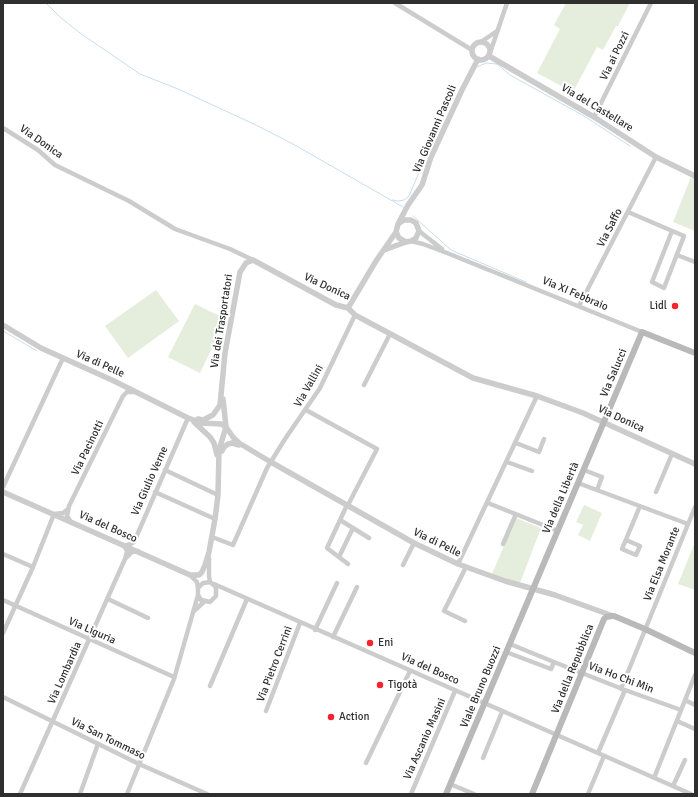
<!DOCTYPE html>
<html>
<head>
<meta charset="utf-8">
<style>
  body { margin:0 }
  #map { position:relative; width:698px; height:797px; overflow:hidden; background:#fff; font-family:Signika,sans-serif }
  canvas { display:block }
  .frame { position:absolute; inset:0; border:4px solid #2f2f2f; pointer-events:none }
</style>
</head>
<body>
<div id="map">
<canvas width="698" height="797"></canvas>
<div class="frame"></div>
</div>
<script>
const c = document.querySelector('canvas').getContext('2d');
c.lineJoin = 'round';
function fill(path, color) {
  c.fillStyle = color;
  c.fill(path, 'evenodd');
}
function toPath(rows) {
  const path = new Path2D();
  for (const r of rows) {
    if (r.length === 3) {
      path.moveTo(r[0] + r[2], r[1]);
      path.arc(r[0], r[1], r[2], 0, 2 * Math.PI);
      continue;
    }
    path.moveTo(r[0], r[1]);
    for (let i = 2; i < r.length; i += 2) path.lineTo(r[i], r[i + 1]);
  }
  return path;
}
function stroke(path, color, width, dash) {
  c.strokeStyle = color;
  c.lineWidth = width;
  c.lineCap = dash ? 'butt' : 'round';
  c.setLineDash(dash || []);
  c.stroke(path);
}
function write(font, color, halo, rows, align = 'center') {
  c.font = font + ' Signika,sans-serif';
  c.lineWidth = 4;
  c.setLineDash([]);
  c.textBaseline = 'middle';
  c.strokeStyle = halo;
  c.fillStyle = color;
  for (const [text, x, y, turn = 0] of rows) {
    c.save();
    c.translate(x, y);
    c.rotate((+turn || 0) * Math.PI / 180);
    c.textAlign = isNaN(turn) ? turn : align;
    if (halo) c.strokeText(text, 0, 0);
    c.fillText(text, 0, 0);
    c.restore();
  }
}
fill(toPath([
  [566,3,630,3,618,26,616,26,603,50,597,47,573,92,537,73,560,29,554,25],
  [691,177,695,179,695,231,673,222],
  [156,290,179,321,128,358,105,326],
  [195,304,226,319,200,373,168,357],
  [584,505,602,513,590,541,578,535,583,525,576,522],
  [516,518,541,528,520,583,492,574],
  [695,542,695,590,678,584]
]), '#e5eedc');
stroke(toPath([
  [46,3,60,17,80,33,140,74,178,89,256,125,293,144,403,207],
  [477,67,486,63,497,64,510,75,584,116,630,146],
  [392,200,398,201,404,200,409,196,423,163],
  [413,216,451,250,526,282],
  [3,331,37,351]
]), '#c7deef', 1);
stroke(toPath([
  [395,3,472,50],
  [481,42,497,31],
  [491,50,507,3],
  [594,117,651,3],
  [3,128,38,150,55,165,129,201,175,229,230,249,253,260],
  [628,212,684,236,664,288,652,282,672,231],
  [419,231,442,249],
  [411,241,423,244,447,253,642,332],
  [677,255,695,262],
  [579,306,656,157],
  [364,385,390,334],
  [306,410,377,449,348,505],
  [516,443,539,452,544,439],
  [507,462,532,471],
  [165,470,218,495],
  [584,470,602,477,597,490],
  [578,483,688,524],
  [3,487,63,358],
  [155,492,215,519],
  [656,492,672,454],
  [488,503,558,531],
  [347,505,327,548,348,564],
  [71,522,67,516,69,506,123,396,127,392,134,392],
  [353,528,369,538],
  [212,537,233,545,267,468,285,439,320,388,355,315],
  [626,540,640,546,636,555,622,549,640,506],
  [503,544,516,514],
  [124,545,127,551,125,559,132,552,138,551],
  [124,546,131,544,134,542,188,418],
  [3,554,33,567],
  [339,557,353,528,340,520],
  [209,558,209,576,210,582],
  [458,564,537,396],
  [403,565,414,543],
  [190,575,197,582,198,588,198,595,201,600,210,602,216,596,216,587,210,582,203,583,198,588],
  [214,584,691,794],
  [108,599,148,618],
  [3,600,174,677],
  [194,611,205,601],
  [465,621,444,611,466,567],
  [315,630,337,583],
  [3,633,33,567,54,514,63,513,68,509],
  [333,637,357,587],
  [506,652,551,669,554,662,510,644],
  [554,662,625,690,681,710],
  [210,686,247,599],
  [621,689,695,507],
  [3,697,139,764,207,794],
  [685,700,695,705],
  [266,711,300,623],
  [677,721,695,729],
  [598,753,625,690],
  [483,758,502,712],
  [366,763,410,671],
  [654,778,695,675],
  [450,784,474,794],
  [673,786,685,760],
  [20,794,125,559],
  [80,794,98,744],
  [127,794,174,679,198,595],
  [411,794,455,691],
  [588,794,604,756]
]), '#ccc', 4.5);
stroke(toPath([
  [481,51,9],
  [489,56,594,117,656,157,695,176],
  [398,224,408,205,422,185,431,157,462,90,478,59],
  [384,250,406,242],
  [348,308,376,261,396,232,398,224,404,220,411,220,416,223,419,231,416,238,411,241,406,242,399,238,396,232],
  [3,325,41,348,114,381,188,418,202,423,221,424,226,427,233,437,239,443,269,461,414,543,458,564,505,581,555,595,613,616],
  [198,419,203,420,213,415,220,405,225,353,240,272,246,263,253,260,336,305,348,308,355,315,473,378,537,396,583,413,695,464],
  [194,422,210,437,214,443,217,455],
  [222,451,224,447,228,444,232,443,239,445],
  [3,492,190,575,199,575,202,572,205,565,209,552,215,519,218,495,219,450,226,427,223,399]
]), '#ccc', 5.5);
stroke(toPath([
  [614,616,645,629,695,653],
  [446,794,642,332,695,353],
  [532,794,604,619,606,617,612,616]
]), '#b9b9b9', 6);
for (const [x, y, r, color] of [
  [675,306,4,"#f5232d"],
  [370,643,4,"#f5232d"],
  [380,685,4,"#f5232d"],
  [331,717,4,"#f5232d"]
]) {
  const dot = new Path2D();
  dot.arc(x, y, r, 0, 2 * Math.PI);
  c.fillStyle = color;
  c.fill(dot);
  stroke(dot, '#fff', 1.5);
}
write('11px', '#2f2f2f', '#fff', [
  ["Via ai Pozzi",615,56,-64],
  ["Via del Castellare",597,108,31],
  ["Via Giovanni Pascoli",435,129,-67],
  ["Via Donica",41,142,35],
  ["Via Saffo",610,228,-63],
  ["Via Donica",327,287,25],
  ["Via XI Febbraio",575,294,23],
  ["Via dei Trasportatori",222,321,-81],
  ["Via di Pelle",100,364,24],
  ["Via Salucci",614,373,-67],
  ["Via Vallini",309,386,-60],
  ["Via Donica",621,419,25],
  ["Via Pacinotti",88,448,-64],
  ["Via Giulio Verne",150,481,-66],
  ["Via della Libertà",561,498,-67],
  ["Via del Bosco",108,527,24],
  ["Via di Pelle",437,543,26],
  ["Via Elsa Morante",662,564,-68],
  ["Via Liguria",92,631,24],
  ["Via Pietro Cerrini",275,664,-69],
  ["Via del Bosco",430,669,24],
  ["Via della Repubblica",573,669,-68],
  ["Via Lombardia",65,673,-66],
  ["Via Ho Chi Min",621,678,21],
  ["Viale Bruno Buozzi",481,687,-67],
  ["Via San Tommaso",108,739,26],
  ["Via Ascanio Masini",425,739,-66]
]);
write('11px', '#2f2f2f', '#fff', [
  ["Lidl",667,306,"right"],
  ["Eni",378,643],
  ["Tigotà",388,685],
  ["Action",339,717]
], 'left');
</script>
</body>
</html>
